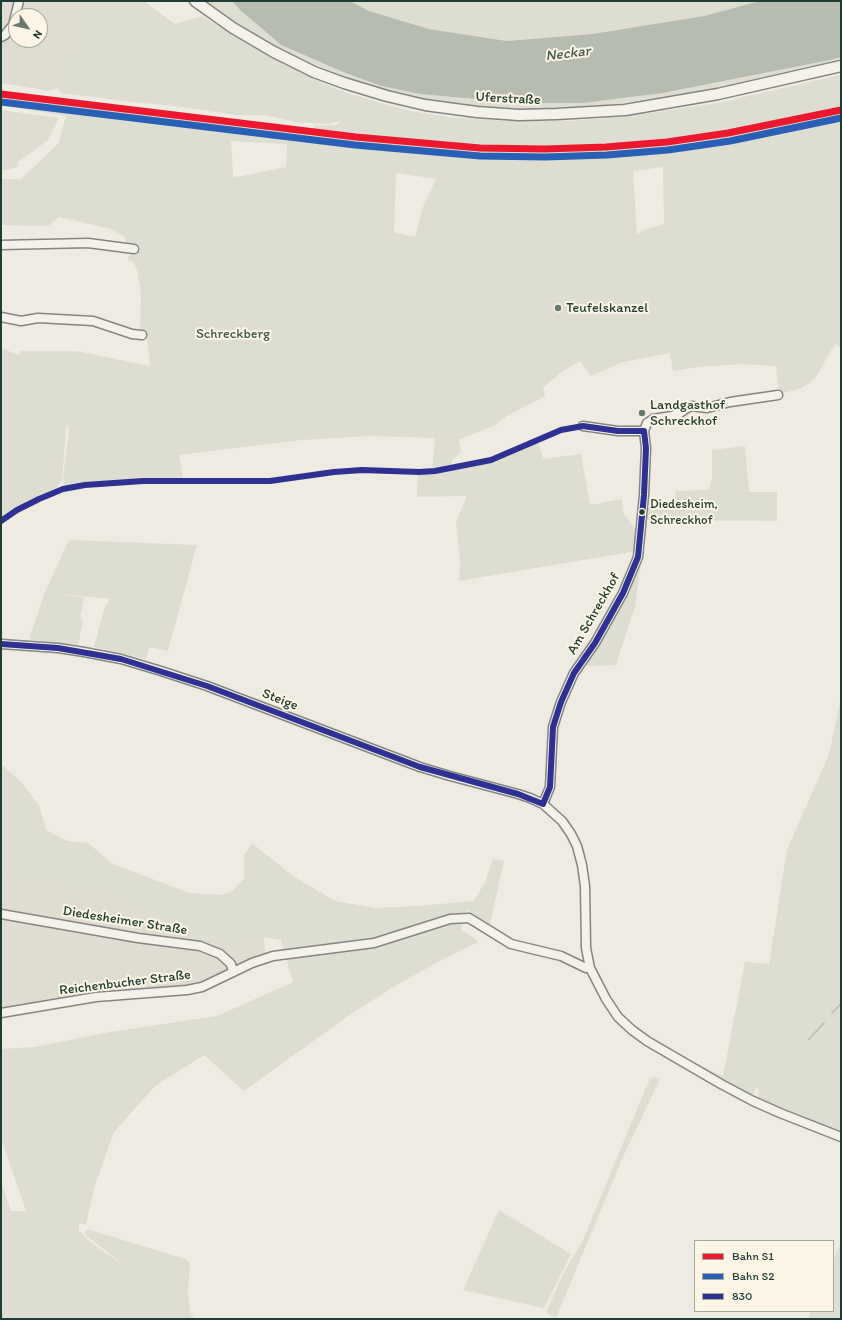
<!DOCTYPE html>
<html>
<head>
<meta charset="utf-8">
<style>
  body { margin:0 }
  #map { position:relative; width:842px; height:1320px; overflow:hidden; background:#eeebe3; font-family:Itim,sans-serif }
  canvas { display:block }
  .frame { position:absolute; inset:0; border:2px solid #1f3d34; pointer-events:none }
  .legend { position:absolute; left:694px; top:1240px; width:140px; height:72px; box-sizing:border-box; background:#fcf5e5; border:1px solid #a4ab9e; margin:0; padding:5px 7px; list-style:none; font-size:12px; color:#1f3d34 }
  .legend li { display:flex; align-items:center; gap:8px; height:20px }
  .legend b { width:20px; border:1px solid #a4ab9e }
  .north { position:absolute; left:8px; top:8px; width:40px; height:40px; box-sizing:border-box; background:#fcf5e5; border:1px solid #a4ab9e; border-radius:50%; rotate:124deg; font-size:11px; font-weight:700; line-height:16px; text-align:center; color:#1f3d34 }
  .north::after { content:''; display:block; margin:auto; width:14px; height:18px; background:#677a71; clip-path:polygon(50% 0,100% 100%,50% 72%,0 100%) }
</style>
</head>
<body>
<div id="map">
<canvas width="842" height="1320"></canvas>
<div class="frame"></div>
<ul class="legend">
<li><b style="height:5px;background:#ec192e"></b>Bahn S1</li>
<li><b style="height:5px;background:#2960b5"></b>Bahn S2</li>
<li><b style="height:5px;background:#2e3192"></b>830</li>
</ul>
<div class="north">N</div>
</div>
<script>
const c = document.querySelector('canvas').getContext('2d');
c.lineJoin = 'round';
function fill(path, color) {
  c.fillStyle = color;
  c.fill(path, 'evenodd');
}
function toPath(rows) {
  const path = new Path2D();
  for (const r of rows) {
    path.moveTo(r[0], r[1]);
    for (let i = 2; i < r.length; i += 2) path.lineTo(r[i], r[i + 1]);
  }
  return path;
}
function stroke(path, color, width, dash) {
  c.strokeStyle = color;
  c.lineWidth = width;
  c.lineCap = dash ? 'butt' : 'round';
  c.setLineDash(dash || []);
  c.stroke(path);
}
function write(font, color, halo, rows, align = 'center') {
  c.font = font + ' Itim,sans-serif';
  c.lineWidth = 4;
  c.setLineDash([]);
  c.textBaseline = 'middle';
  c.strokeStyle = halo;
  c.fillStyle = color;
  for (const [text, x, y, turn = 0] of rows) {
    c.save();
    c.translate(x, y);
    c.rotate((+turn || 0) * Math.PI / 180);
    c.textAlign = isNaN(turn) ? turn : align;
    if (halo) c.strokeText(text, 0, 0);
    c.fillText(text, 0, 0);
    c.restore();
  }
}
fill(toPath([
  [1,1,81,1,63,63,58,88,48,91,1,83],
  [16,16,40,16,40,40,16,40],
  [1,92,357,134,481,146,545,147,606,145,667,139,728,130,841,108,841,117,729,138,668,148,606,153,544,155,480,154,321,139,1,99],
  [1,110,59,118,48,140,14,165,1,162],
  [1,879,111,894,147,911,171,927,248,940,264,937,265,954,198,983,177,988,1,1009]
]), '#dfddd2');
fill(toPath([
  [81,1,144,1,175,24,202,16,235,37,281,63,311,78,342,91,380,103,411,111,448,117,504,121,568,121,621,117,718,103,840,75,841,76,841,108,728,130,667,139,606,145,545,147,481,146,415,140,314,129,315,126,336,125,341,121,328,124,295,122,265,115,237,115,173,106,124,101,61,93,58,88,63,63],
  [202,1,232,1,240,10,281,45,343,72,381,86,420,94,519,103,583,103,663,93,830,60,841,57,841,61,831,64,715,89,595,107,519,109,481,108,433,101,385,92,345,78,314,64,249,33,219,15],
  [350,1,760,1,704,16,592,34,507,41,429,29,369,11],
  [1,99,321,139,480,154,544,155,606,153,668,148,669,150,729,142,841,120,841,347,837,345,838,341,830,352,818,374,810,383,799,389,779,394,776,366,740,364,699,367,673,371,670,353,623,362,591,376,580,361,560,373,543,388,545,396,507,416,495,425,459,440,461,452,453,459,450,467,432,470,435,438,369,436,302,440,179,455,183,480,122,481,68,486,64,484,63,480,69,430,68,425,66,429,62,480,57,488,19,506,1,519,1,348,19,355,21,351,76,351,150,366,147,338,144,330,140,330,141,293,137,269,134,266,134,262,128,260,129,256,132,253,139,252,141,246,134,249,126,248,125,237,111,229,59,217,48,226,1,225,1,179,21,179,59,143,66,116,1,105],
  [231,141,287,144,286,167,237,177,233,176],
  [663,167,664,224,644,230,637,234,633,171],
  [396,173,436,179,424,204,415,237,394,232],
  [1,157,17,159,18,167,1,171],
  [538,441,543,459,581,454,590,505,622,499,623,513,635,529,637,536,636,551,459,581,460,559,456,522,467,496,417,497,418,474,438,472,477,466,499,459],
  [745,446,749,492,777,492,777,521,645,520,646,514,647,514,647,511,646,511,648,502,663,501,664,505,673,506,676,491,708,490,712,480,712,450],
  [69,540,197,545,168,651,149,647,146,659,94,647,104,609,110,599,61,594,84,598,80,619,83,620,78,646,29,639,45,592],
  [642,556,635,606,616,665,586,666,621,607],
  [841,697,841,1132,758,1099,759,1088,756,1087,754,1093,750,1096,697,1067,698,1064,723,1076,745,962,769,964,787,850,829,754],
  [1,764,22,783,39,805,46,830,67,841,88,843,111,863,189,893,222,895,234,890,244,878,244,856,252,843,293,876,335,901,376,908,417,906,474,901,485,882,493,859,504,861,490,924,466,910,461,930,473,937,478,942,436,963,395,986,348,1016,244,1091,204,1055,155,1086,114,1132,94,1188,86,1225,79,1223,79,1230,86,1238,97,1247,128,1268,88,1237,85,1233,87,1229,185,1259,190,1263,188,1293,190,1311,194,1319,1,1319,1,1182,11,1211,26,1211,1,1138,1,1049,35,1047,110,1032,217,1016,293,982,281,940,264,937,223,947,171,927,147,911,111,894,1,879],
  [654,1077,660,1079,623,1157,556,1318,546,1313,563,1274,583,1240,645,1090,650,1079],
  [499,1210,571,1254,544,1308,463,1290],
  [841,1242,841,1319,808,1319,811,1311,833,1311,833,1261]
]), '#deddd1');
fill(toPath([
  [232,1,350,1,369,11,429,29,507,41,592,34,704,16,760,1,841,1,841,57,830,60,663,93,583,103,519,103,420,94,381,86,343,72,281,45,240,10]
]), '#b7bcb1');
stroke(toPath([
  [832,1013,841,1004],
  [808,1040,824,1023]
]), '#b7bcb1', 1.5);
const minor = toPath([
  [1,37,5,35,13,25,19,1],
  [1,245,88,243,134,249],
  [1,317,21,321,38,318,93,321,132,334,142,335],
  [583,426,618,431,644,431],
  [1,644,58,648,84,652,121,659,161,671,207,686,420,767,450,776,518,794,530,798,543,804,562,821,571,834,577,846,582,865,585,886,586,948,590,968,606,999,618,1017,632,1030,647,1041,721,1084,753,1101,780,1113,841,1137],
  [543,804,550,787,553,727,561,702,574,673,595,643,623,593,638,557,644,495,646,448,644,431,647,423,653,419,672,416,680,413,687,408,692,406,707,408,730,402,778,395],
  [1,914,138,938,200,946,220,954,231,964,233,972],
  [1,1013,96,997,187,990,202,987,252,963,273,956,374,943,450,919,469,918,511,944,561,956,586,968,590,968]
]);
const major = toPath([
  [195,1,233,28,274,52,314,72,344,83,387,96,425,105,477,112,519,115,557,114,625,110,718,94,841,66]
]);
stroke(minor, '#828681', 11);
stroke(major, '#828681', 13);
stroke(minor, '#f4f1eb', 8);
stroke(major, '#f4f1eb', 10);
stroke(toPath([
  [1,521,17,510,39,499,63,489,85,485,143,481,270,481,334,472,362,470,419,472,435,471,491,460,561,430,583,426,618,431,644,431,646,448,644,495,638,557,623,593,595,643,574,673,561,702,553,727,550,787,543,804],
  [1,644,58,648,121,659,207,686,420,767,518,794,543,804]
]), '#2e3192', 6);
stroke(toPath([
  [1,94,356,137,480,148,545,149,606,147,667,142,728,133,841,110]
]), '#ec192e', 7);
stroke(toPath([
  [1,102,355,145,480,156,545,157,607,155,668,150,730,141,841,118]
]), '#2960b5', 7);
for (const [x, y, r, color] of [
  [558,308,4,"#677a71"],
  [642,413,4,"#677a71"],
  [642,512,3.5,"#1f3d34"]
]) {
  const dot = new Path2D();
  dot.arc(x, y, r, 0, 2 * Math.PI);
  c.fillStyle = color;
  c.fill(dot);
  stroke(dot, '#fcf5e5', 1.5);
}
write('13px', '#1f3d34', '#fcf5e5', [
  ["Diedesheim,",650,505],
  ["Schreckhof",650,521]
], 'left');
write('14px', '#1f3d34', '#fcf5e5', [
  ["Uferstraße",508,99,3],
  ["Am Schreckhof",594,614,-60],
  ["Steige",280,700,21],
  ["Diedesheimer Straße",125,921,9],
  ["Reichenbucher Straße",125,983,-7]
]);
write('14px', '#1f3d34', '#fcf5e5', [
  ["Teufelskanzel",566,308],
  ["Landgasthof",650,405],
  ["Schreckhof",650,421]
], 'left');
write('14px', '#425b50', '#fcf5e5', [
  ["Schreckberg",233,334]
]);
write('italic 15px', '#465d53', '#fcf5e5', [
  ["Neckar",568,54,-7]
]);
</script>
</body>
</html>
